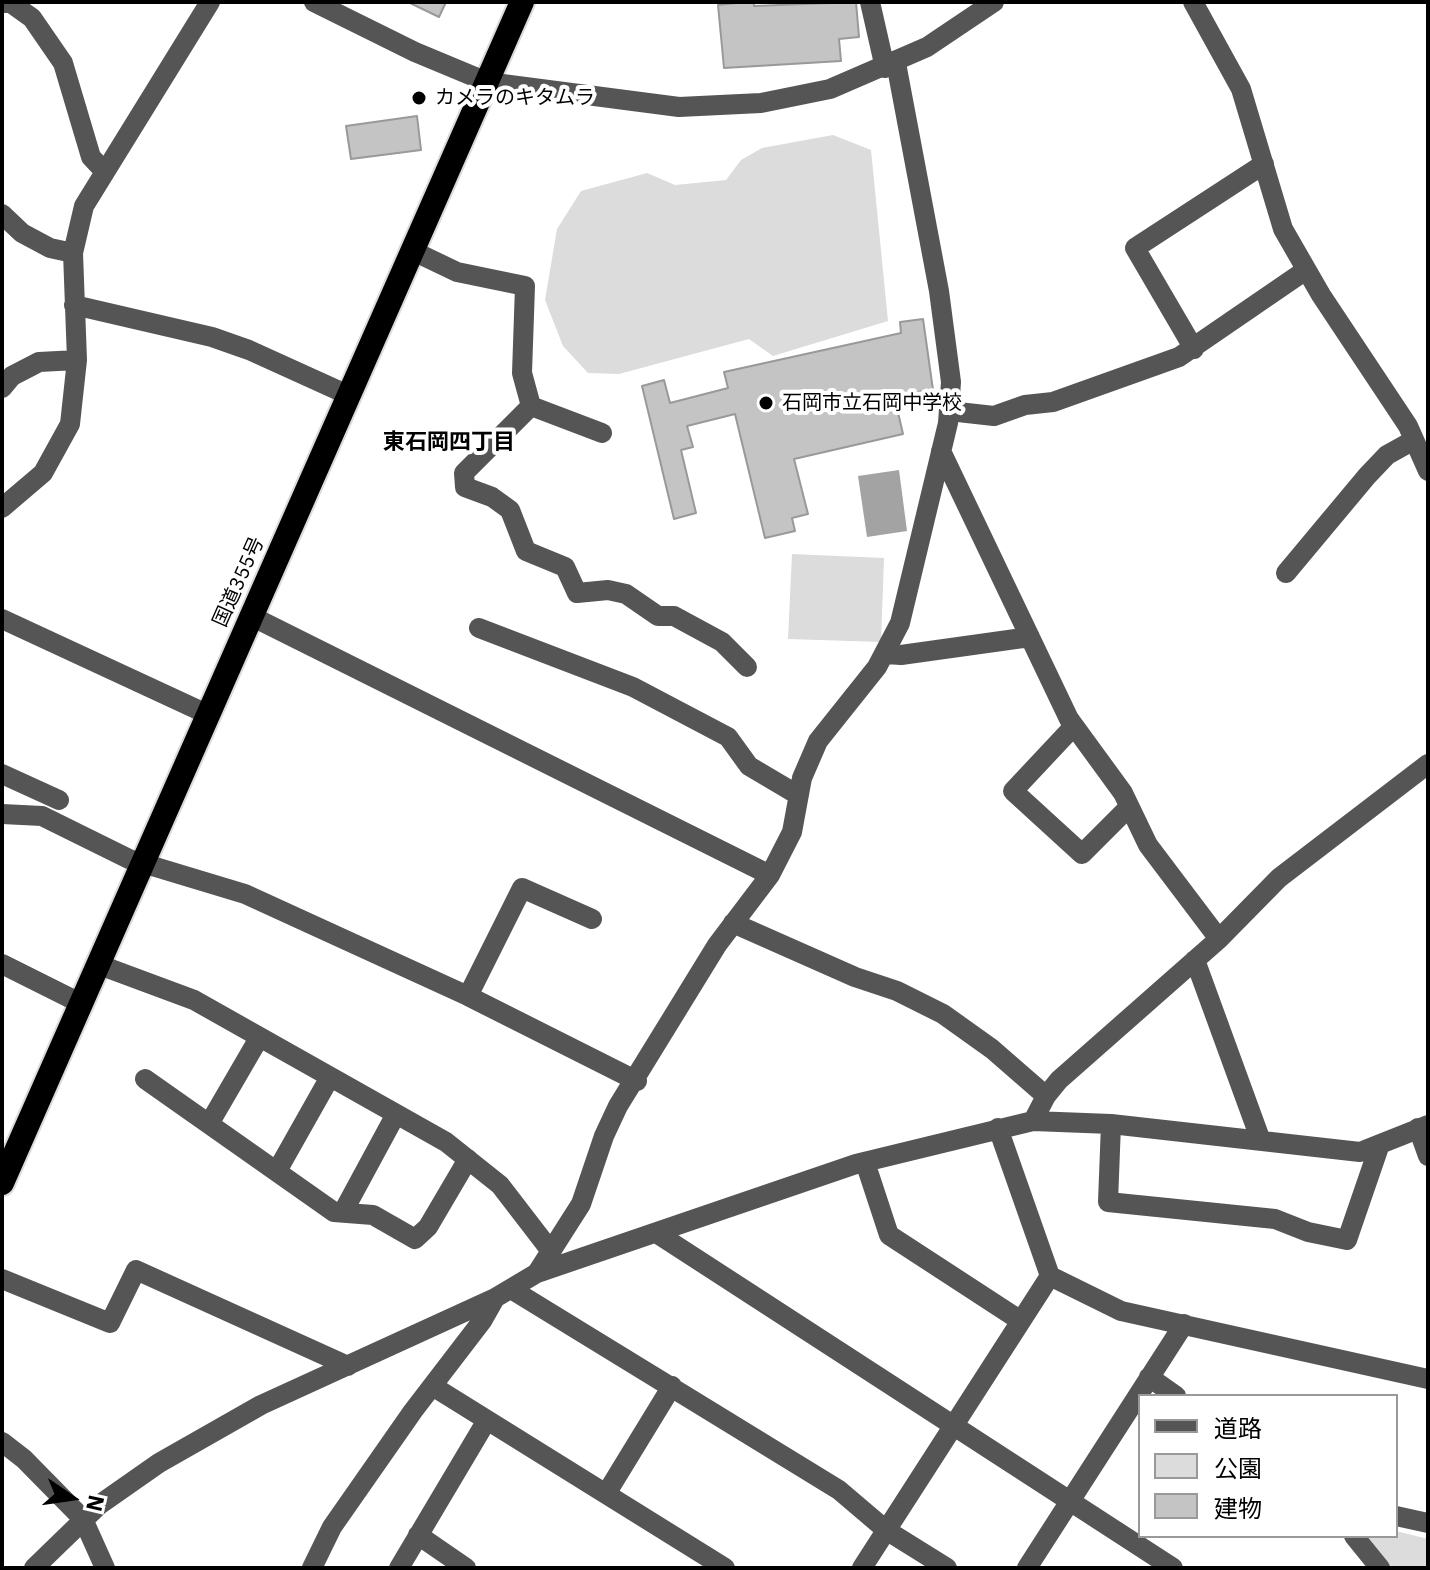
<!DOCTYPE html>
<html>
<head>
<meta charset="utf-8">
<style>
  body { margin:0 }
  #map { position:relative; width:1430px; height:1570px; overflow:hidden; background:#fff; font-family:"IBM Plex Sans","Noto Sans JP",sans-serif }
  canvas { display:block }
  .frame { position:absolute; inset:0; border:4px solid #000; pointer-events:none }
  .legend { position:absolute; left:1138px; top:1394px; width:260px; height:144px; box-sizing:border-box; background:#fff; border:2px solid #999; margin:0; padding:10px 14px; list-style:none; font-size:24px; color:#000 }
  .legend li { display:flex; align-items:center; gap:16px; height:40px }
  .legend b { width:40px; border:2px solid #999 }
  .north { position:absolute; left:32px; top:1458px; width:80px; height:80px; -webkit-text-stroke:6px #fff; paint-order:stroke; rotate:103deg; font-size:22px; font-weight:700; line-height:32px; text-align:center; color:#000 }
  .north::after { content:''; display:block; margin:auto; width:28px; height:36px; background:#000; clip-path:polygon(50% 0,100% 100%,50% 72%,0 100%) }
</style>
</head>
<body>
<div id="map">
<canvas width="1430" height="1570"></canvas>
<div class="frame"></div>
<ul class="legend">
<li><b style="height:10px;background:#555"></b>道路</li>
<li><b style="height:22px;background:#dcdcdc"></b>公園</li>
<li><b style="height:22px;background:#c4c4c4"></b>建物</li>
</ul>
<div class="north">N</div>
</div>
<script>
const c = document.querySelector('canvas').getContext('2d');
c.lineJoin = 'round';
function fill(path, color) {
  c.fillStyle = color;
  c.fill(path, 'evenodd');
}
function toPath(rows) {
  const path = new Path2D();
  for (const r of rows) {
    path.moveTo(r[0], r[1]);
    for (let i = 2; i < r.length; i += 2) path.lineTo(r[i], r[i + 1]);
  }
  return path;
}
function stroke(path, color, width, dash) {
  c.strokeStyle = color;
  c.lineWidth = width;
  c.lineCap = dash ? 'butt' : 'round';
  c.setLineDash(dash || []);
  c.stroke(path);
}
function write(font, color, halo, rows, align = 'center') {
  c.font = font + ' "IBM Plex Sans","Noto Sans JP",sans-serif';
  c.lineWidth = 8;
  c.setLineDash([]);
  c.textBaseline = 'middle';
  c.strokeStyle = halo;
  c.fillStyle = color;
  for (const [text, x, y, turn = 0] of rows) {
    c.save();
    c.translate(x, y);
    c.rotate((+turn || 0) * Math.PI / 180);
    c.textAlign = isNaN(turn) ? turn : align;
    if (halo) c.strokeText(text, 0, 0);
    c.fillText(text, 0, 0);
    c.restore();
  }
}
fill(toPath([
  [833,135,871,150,888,321,773,356,749,339,619,374,588,373,563,346,545,300,557,229,581,191,647,173,675,185,726,180,741,160,762,148],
  [792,554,884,558,881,642,788,639],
  [1396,1531,1428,1539,1428,1568,1390,1568,1367,1536,1396,1536]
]), '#dcdcdc');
fill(toPath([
  [899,470,907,531,867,537,858,476]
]), '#a3a3a3');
const building = toPath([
  [408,2,446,2,439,17,408,2],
  [746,2,754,2,754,6,856,2,859,37,839,39,841,61,724,68,718,5,746,2],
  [417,116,421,150,351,159,346,126,417,116],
  [923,319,933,390,894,395,903,434,794,459,808,514,792,518,795,531,765,538,735,414,687,426,693,447,681,450,696,513,674,519,642,386,664,380,670,403,728,388,724,372,901,333,900,322,923,319]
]);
fill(building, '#c4c4c4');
stroke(building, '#999', 2);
const highway = toPath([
  [2,1183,522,2]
]);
stroke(highway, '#dbdbdb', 28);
stroke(toPath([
  [314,2,415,52,487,82,679,107,761,103,830,89,927,47,994,2],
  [870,2,885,68],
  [1193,2,1241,89,1283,229,1321,295,1408,426,1428,471],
  [2,3,11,3,32,18,63,63,91,157,105,172],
  [2,214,22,233,50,248,73,253],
  [411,250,457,272,525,286,522,373,531,406],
  [74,305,212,337,249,350,346,394],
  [1194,349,1135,248,1264,164],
  [2,388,12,376,39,362,77,360],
  [531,406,464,473,465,487,492,497,510,510,526,551,565,567,577,593,608,590,626,594,658,616,674,616,722,642,747,667],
  [531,406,602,433],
  [949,411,994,416,1025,405,1053,402,1179,357,1306,270],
  [941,451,1069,719,1123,793,1148,845,1219,939],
  [2,508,43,473,70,424,77,360,73,253,84,206,210,2],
  [1286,573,1367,476,1387,455,1414,440],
  [251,616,770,875],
  [2,619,207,714],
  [479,628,633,687,728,737,749,766,798,795],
  [886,654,901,655,1030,637],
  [1074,726,1013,791,1082,854,1129,807],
  [2,774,59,800],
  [2,814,42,816,129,859,245,894,468,996,637,1081],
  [733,923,855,977,897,991,943,1014,992,1049,1046,1096],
  [1195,960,1261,1141],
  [2,964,80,1003],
  [97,964,194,1000,446,1142,500,1185,550,1250],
  [468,996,522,888,592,919],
  [145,1079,334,1212,373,1215,415,1239,428,1227,468,1159],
  [1033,1121,1046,1096,1059,1080,1219,939,1279,878,1428,764],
  [209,1124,259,1038],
  [1111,1124,1108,1202,1275,1219,1308,1232,1347,1240,1380,1144],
  [998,1128,1050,1276,1121,1311,1428,1379],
  [1418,1128,1428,1156],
  [865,1162,889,1235,1021,1321],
  [277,1171,330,1077],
  [343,1212,396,1114],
  [658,1234,1173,1568],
  [537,1273,581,1204,604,1136,618,1106,717,945,770,875,792,832,802,778,818,741,877,667,900,623,948,423,951,382,939,291,896,63],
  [2,1279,110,1323,136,1270,348,1366],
  [511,1289,839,1490,886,1530,947,1568],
  [1149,1377,1176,1396],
  [434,1387,725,1568],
  [2,1442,24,1459,83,1519,105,1568],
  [606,1494,672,1386],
  [1396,1516,1428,1523],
  [418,1535,466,1568],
  [1354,1536,1380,1568],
  [34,1568,99,1505,159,1463,261,1405,495,1298,537,1273,856,1164,1033,1121,1111,1124,1360,1152,1428,1125],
  [312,1568,332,1527,413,1411,482,1321,495,1298],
  [399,1568,487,1420],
  [862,1568,1050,1276],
  [1027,1568,1184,1324]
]), '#555', 20);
stroke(highway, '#000', 24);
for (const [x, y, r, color] of [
  [419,98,8,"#000"],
  [766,403,8,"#000"]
]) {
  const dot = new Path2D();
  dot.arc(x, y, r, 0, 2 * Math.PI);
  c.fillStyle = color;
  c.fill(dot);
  stroke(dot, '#fff', 3);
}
write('20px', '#000', '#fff', [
  ["カメラのキタムラ",435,98],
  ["石岡市立石岡中学校",782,403]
], 'left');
write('20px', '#000', '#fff', [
  ["国道355号",239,582,-66]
]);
write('bold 22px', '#000', '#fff', [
  ["東石岡四丁目",449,443]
]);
</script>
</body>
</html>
